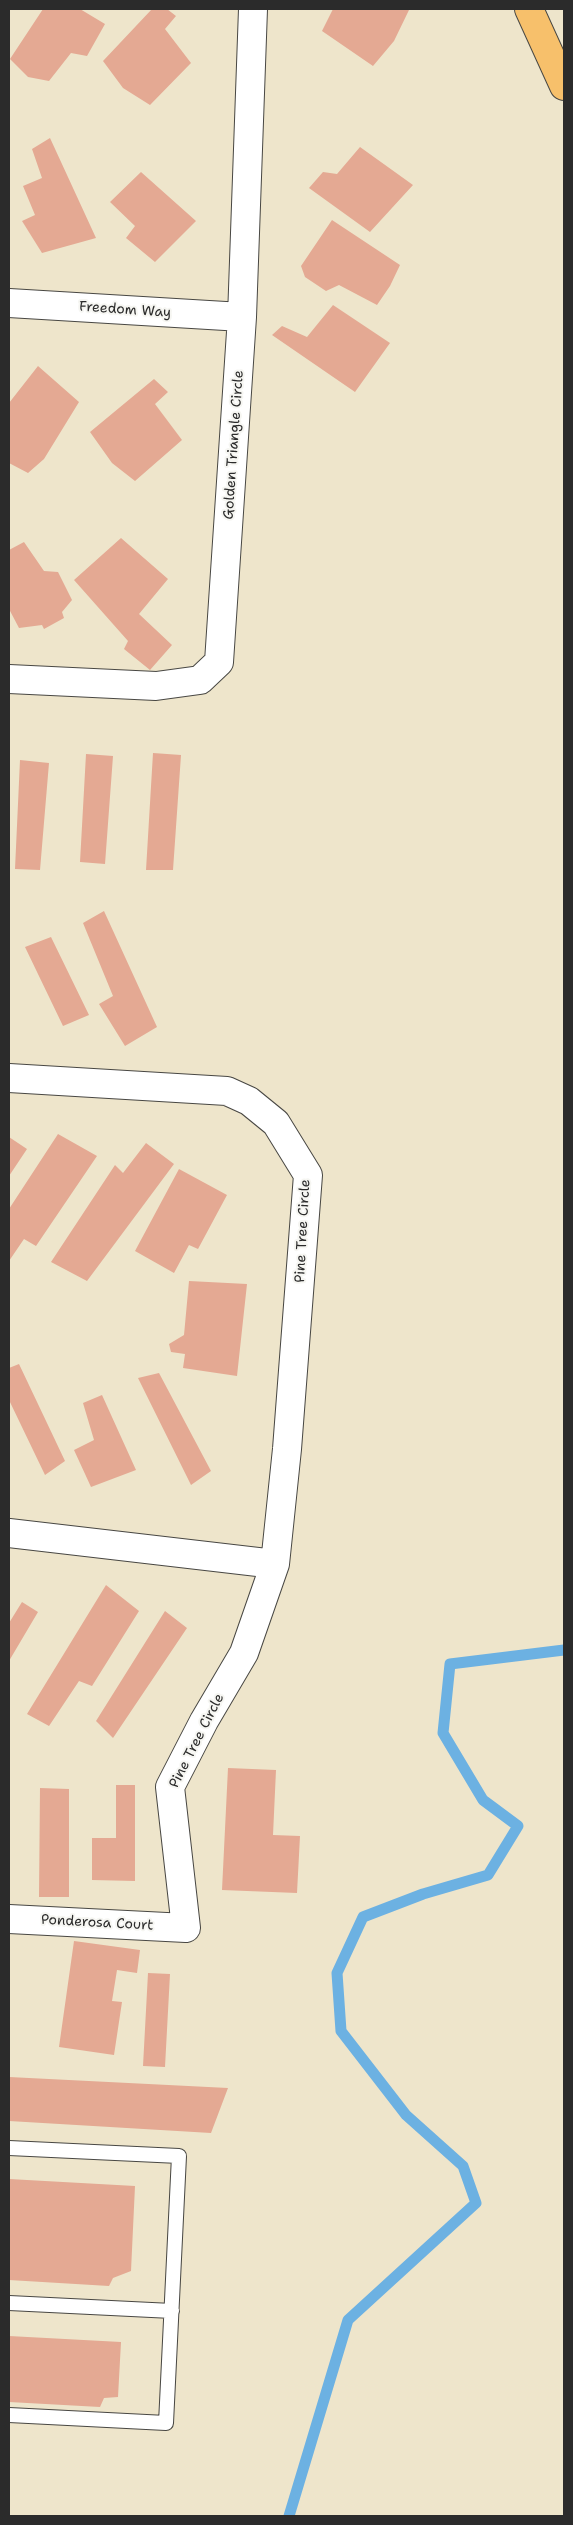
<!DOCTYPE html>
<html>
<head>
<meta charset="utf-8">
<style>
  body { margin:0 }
  #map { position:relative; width:573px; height:2525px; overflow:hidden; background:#eee5cb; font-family:"Shantell Sans",sans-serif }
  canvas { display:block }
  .frame { position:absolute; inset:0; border:10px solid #2b2b2b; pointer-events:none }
</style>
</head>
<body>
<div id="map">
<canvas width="573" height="2525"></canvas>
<div class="frame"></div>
</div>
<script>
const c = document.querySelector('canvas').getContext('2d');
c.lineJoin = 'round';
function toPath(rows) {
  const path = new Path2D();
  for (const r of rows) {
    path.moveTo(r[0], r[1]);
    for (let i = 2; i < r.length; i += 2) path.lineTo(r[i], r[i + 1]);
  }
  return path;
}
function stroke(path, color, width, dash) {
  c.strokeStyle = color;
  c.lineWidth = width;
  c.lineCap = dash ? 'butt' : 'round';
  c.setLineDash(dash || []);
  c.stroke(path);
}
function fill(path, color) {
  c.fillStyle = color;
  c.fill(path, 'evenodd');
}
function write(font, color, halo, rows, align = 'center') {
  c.font = font + ' "Shantell Sans",sans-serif';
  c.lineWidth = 4;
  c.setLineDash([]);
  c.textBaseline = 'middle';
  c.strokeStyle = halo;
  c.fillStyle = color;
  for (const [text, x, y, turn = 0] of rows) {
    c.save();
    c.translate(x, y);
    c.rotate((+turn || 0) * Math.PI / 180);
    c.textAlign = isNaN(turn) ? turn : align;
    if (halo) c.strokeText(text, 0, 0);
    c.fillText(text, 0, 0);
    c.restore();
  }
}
stroke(toPath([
  [289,2516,348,2320,476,2203,463,2166,406,2115,341,2031,337,1973,363,1917,423,1894,488,1875,518,1826,483,1800,443,1733,450,1664,564,1650]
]), '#6cb1e2', 11);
fill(toPath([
  [43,9,80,9,105,24,87,56,71,53,49,81,28,77,10,59],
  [152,9,167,9,176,16,165,29,191,63,150,105,123,88,103,61],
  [333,9,406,9,409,10,394,41,373,66,322,31],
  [50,138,96,238,42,253,22,221,35,215,23,186,42,178,32,149],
  [360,147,413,185,370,232,309,188,323,172,337,174],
  [141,172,196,221,155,262,126,238,135,226,110,202],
  [332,220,400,265,390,286,377,305,339,285,326,291,305,277,301,266],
  [333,305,390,343,355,392,272,335,282,326,307,337],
  [38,366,79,402,44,459,28,473,9,463,9,403],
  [154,379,168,392,155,404,182,440,135,481,112,463,90,432],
  [121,538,168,579,139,614,172,645,150,670,124,649,128,641,74,580],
  [24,542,44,571,58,572,72,600,62,612,64,618,44,629,42,625,19,628,9,609,9,550],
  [153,753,181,755,173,870,146,870],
  [86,754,113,756,105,864,80,862],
  [20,760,49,763,40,870,15,869],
  [104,911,157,1027,125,1046,99,1004,113,996,83,923],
  [51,937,89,1015,63,1026,25,947],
  [58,1134,97,1156,36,1246,24,1239,9,1261,9,1209],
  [9,1137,27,1149,9,1176],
  [146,1143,174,1164,87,1281,51,1262,115,1165,123,1173],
  [179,1169,227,1195,198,1249,189,1245,174,1273,135,1251],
  [189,1281,247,1284,237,1376,183,1368,185,1354,171,1352,169,1344,184,1335],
  [19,1364,65,1461,45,1475,9,1400,9,1368],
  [159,1373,211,1471,191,1485,138,1378],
  [102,1395,136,1470,91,1487,74,1450,94,1440,83,1403],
  [106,1585,139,1611,92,1686,79,1681,49,1726,27,1714],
  [22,1602,38,1612,9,1661,9,1623],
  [165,1611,187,1628,113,1738,96,1721],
  [228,1768,276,1770,273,1835,300,1836,297,1893,222,1890],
  [116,1785,135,1785,135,1881,92,1880,92,1838,116,1838],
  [40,1788,69,1789,69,1897,39,1897],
  [74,1941,140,1950,137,1973,117,1970,112,2001,122,2002,114,2055,59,2047],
  [148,1973,170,1974,165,2067,143,2066],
  [9,2077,228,2088,211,2133,9,2121],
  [9,2179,135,2186,131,2271,113,2278,109,2286,9,2280],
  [9,2336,121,2342,118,2397,104,2398,100,2407,9,2402]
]), '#e4a993');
const lane = toPath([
  [9,2148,179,2156,166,2423,9,2415],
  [9,2303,172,2311]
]);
const street = toPath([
  [9,303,242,317],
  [9,679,156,686,200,680,219,662,242,317,253,9],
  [9,1078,227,1091,249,1101,276,1123,308,1175,287,1449,275,1564,244,1653,204,1721,170,1787,186,1928,9,1919],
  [9,1533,275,1564]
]);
const primary = toPath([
  [529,9,564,86]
]);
stroke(lane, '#484743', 16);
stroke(street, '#484743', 30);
stroke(primary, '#484743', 30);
stroke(lane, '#fff', 14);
stroke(street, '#fff', 28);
stroke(primary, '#f7c06b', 28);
write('14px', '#2b2b2b', '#f6f6f2', [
  ["Freedom Way",125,310,4],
  ["Golden Triangle Circle",234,445,-86],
  ["Pine Tree Circle",303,1231,-87],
  ["Pine Tree Circle",197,1741,-63],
  ["Ponderosa Court",97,1923,3]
]);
</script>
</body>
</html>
